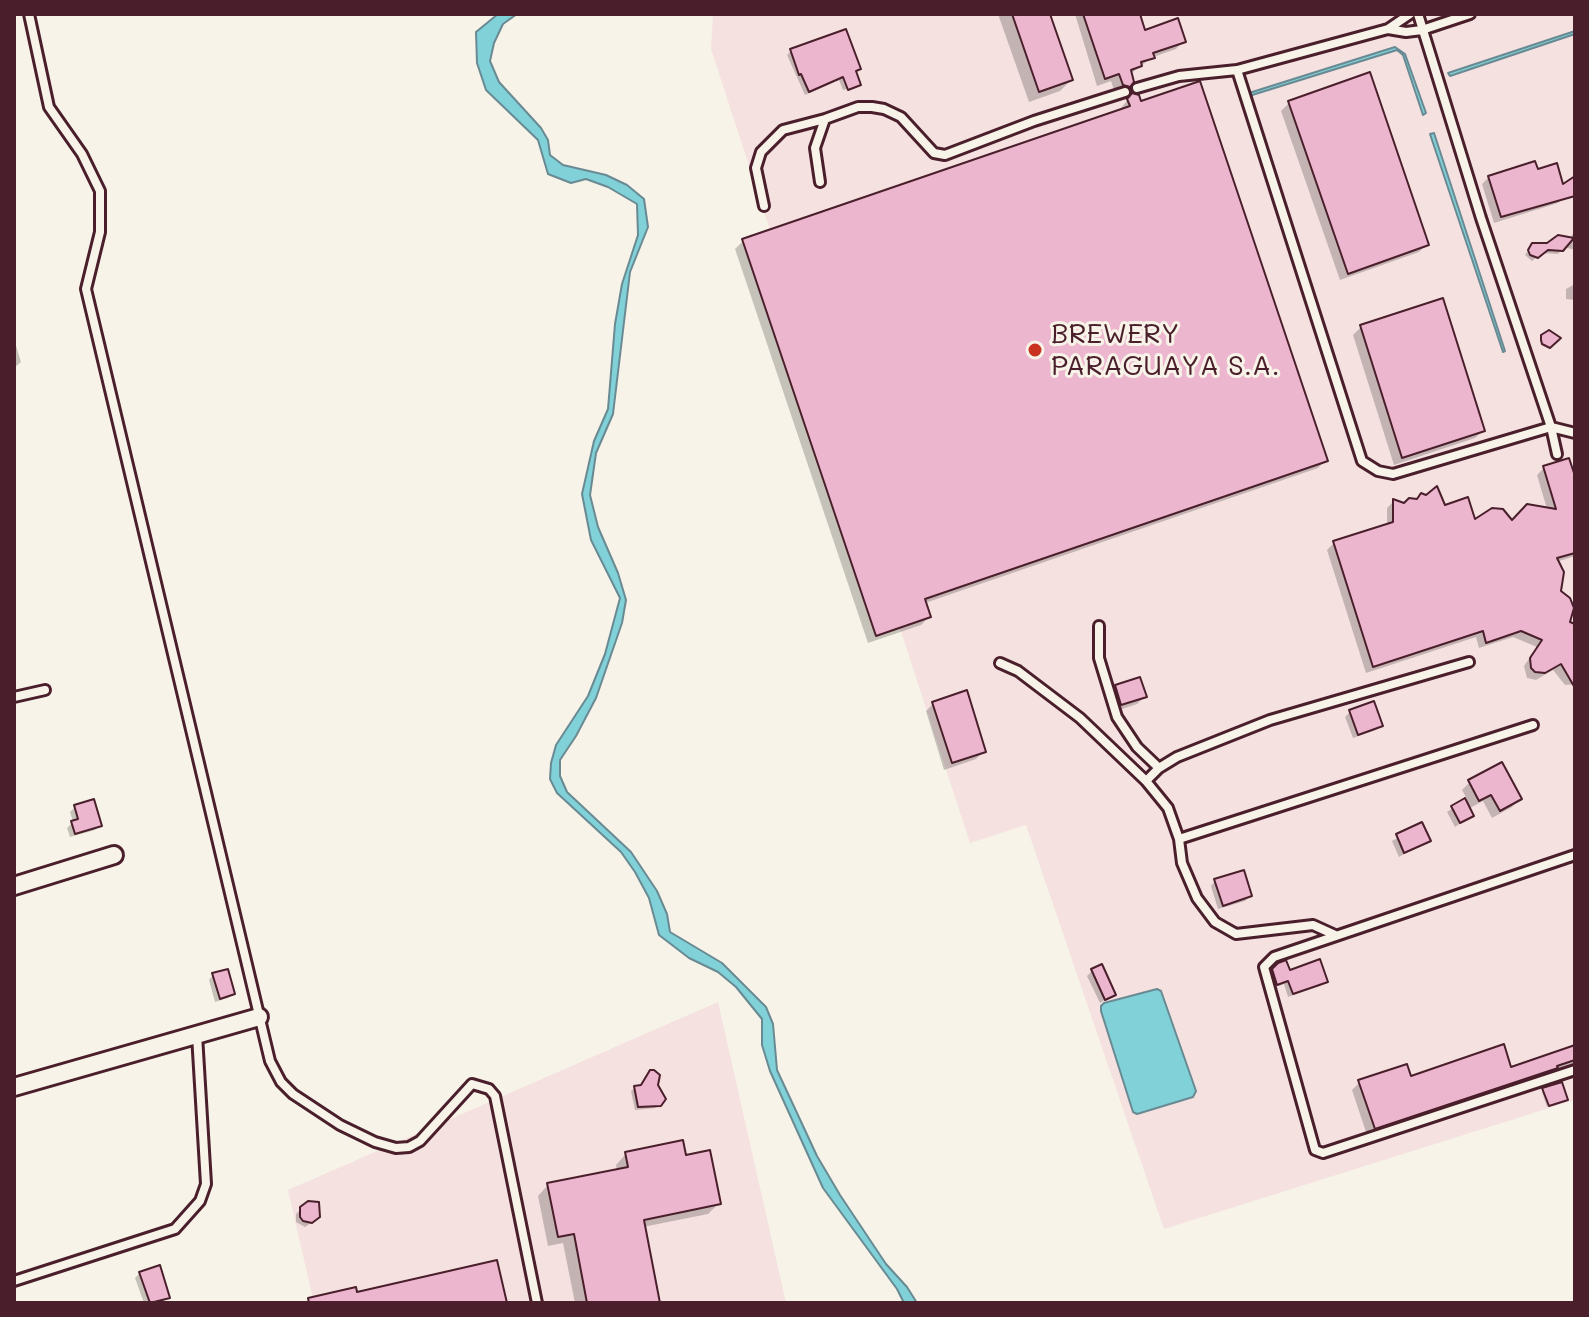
<!DOCTYPE html>
<html>
<head>
<meta charset="utf-8">
<style>
  body { margin:0 }
  #map { position:relative; width:1589px; height:1317px; overflow:hidden; background:#f7f3e8; font-family:Mali,sans-serif }
  canvas { display:block }
  .frame { position:absolute; inset:0; border:16px solid #4a1f2b; pointer-events:none }
</style>
</head>
<body>
<div id="map">
<canvas width="1589" height="1317"></canvas>
<div class="frame"></div>
</div>
<script>
const c = document.querySelector('canvas').getContext('2d');
c.lineJoin = 'round';
function fill(path, color) {
  c.fillStyle = color;
  c.fill(path, 'evenodd');
}
function toPath(rows) {
  const path = new Path2D();
  for (const r of rows) {
    path.moveTo(r[0], r[1]);
    for (let i = 2; i < r.length; i += 2) path.lineTo(r[i], r[i + 1]);
  }
  return path;
}
function stroke(path, color, width, dash) {
  c.strokeStyle = color;
  c.lineWidth = width;
  c.lineCap = dash ? 'butt' : 'round';
  c.setLineDash(dash || []);
  c.stroke(path);
}
function write(font, color, halo, rows, align = 'center') {
  c.font = font + ' Mali,sans-serif';
  c.lineWidth = 6;
  c.setLineDash([]);
  c.textBaseline = 'middle';
  c.strokeStyle = halo;
  c.fillStyle = color;
  for (const [text, x, y, turn = 0] of rows) {
    c.save();
    c.translate(x, y);
    c.rotate((+turn || 0) * Math.PI / 180);
    c.textAlign = isNaN(turn) ? turn : align;
    if (halo) c.strokeText(text, 0, 0);
    c.fillText(text, 0, 0);
    c.restore();
  }
}
fill(toPath([
  [713,14,1575,14,1575,1100,1164,1229,1026,825,970,843,711,49],
  [718,1002,786,1303,314,1303,288,1190]
]), '#f4e1e0');
const water = toPath([
  [498,14,517,14,503,24,494,43,490,61,499,82,541,128,548,140,550,155,563,165,606,175,627,185,644,199,648,227,630,272,613,414,596,453,590,495,598,527,618,573,626,600,622,623,596,698,576,736,560,760,560,776,567,792,631,852,657,891,667,914,670,932,722,963,766,1007,773,1024,777,1070,817,1156,840,1195,886,1264,907,1287,917,1303,904,1303,897,1289,823,1188,770,1071,762,1045,762,1019,736,987,718,972,689,958,659,935,649,898,635,872,621,852,557,793,550,779,551,763,556,745,588,696,605,654,620,598,591,540,582,494,594,441,608,409,615,324,622,284,638,235,637,204,608,187,586,179,571,183,548,174,538,140,486,90,477,63,476,32,498,14],
  [1575,31,1575,34,1450,76,1448,73,1575,31],
  [1395,47,1405,54,1426,113,1423,115,1403,55,1397,50,1249,96,1249,93,1395,47],
  [1434,133,1505,351,1503,352,1430,134,1434,133],
  [1157,989,1161,991,1196,1091,1193,1097,1137,1114,1133,1112,1101,1011,1101,1006,1104,1003,1157,989]
]);
fill(water, '#80d1d8');
stroke(water, '#6a8a93', 2);
fill(toPath([
  [998,14,1048,14,1071,80,1060,91,1029,102],
  [1075,14,1138,14,1144,32,1183,41,1176,49,1153,57,1130,74,1129,86,1121,94,1115,93,1111,81,1097,86],
  [791,51,859,69,855,73,859,85,843,90,839,80,805,95,787,55],
  [1132,95,1326,460,1318,468,925,603,929,617,921,625,868,643,735,249,743,241,1122,111,1121,108],
  [1289,103,1427,244,1419,252,1340,280,1281,111],
  [1536,171,1562,187,1575,178,1575,196,1564,197,1558,203,1494,223,1482,184,1489,177],
  [1575,231,1575,250,1564,247,1558,254,1542,253,1532,261,1525,255,1529,249,1569,239],
  [1575,284,1575,300,1566,299,1566,289],
  [1442,301,1483,431,1475,438,1394,465,1353,335,1361,327],
  [14,339,21,362,14,368],
  [1544,468,1575,483,1575,556,1556,562,1559,591,1568,620,1575,627,1575,684,1565,685,1553,670,1536,680,1527,678,1524,666,1537,647,1513,637,1479,648,1476,637,1366,673,1327,550,1334,543,1387,526,1387,508,1393,502,1404,505,1444,507,1474,522,1511,523,1547,509,1537,475],
  [1116,687,1145,696,1137,704,1113,712,1108,695],
  [934,703,984,751,976,759,944,770,926,711],
  [1350,712,1381,726,1376,730,1353,738,1345,717],
  [1470,782,1519,799,1512,807,1492,818,1483,801,1468,809,1472,816,1455,827,1447,812,1467,799,1462,790],
  [75,807,99,825,95,830,70,837,67,828,73,822,70,812],
  [1421,825,1428,841,1399,857,1392,841],
  [1215,881,1250,896,1245,901,1218,909,1211,886],
  [1092,971,1114,994,1100,1003,1087,976],
  [1273,971,1288,972,1325,981,1320,986,1288,997,1284,984,1272,988,1268,976],
  [213,975,233,994,228,998,215,1002,209,980],
  [1575,1047,1575,1063,1548,1075,1367,1135,1352,1090,1360,1082,1510,1069],
  [656,1085,662,1102,655,1108,635,1110,631,1091,635,1088],
  [1544,1090,1566,1099,1547,1107,1542,1092],
  [626,1154,684,1157,719,1203,708,1214,643,1227,658,1303,575,1303,563,1243,548,1246,538,1196,548,1185,617,1171,616,1165],
  [302,1208,312,1222,305,1227,296,1222,296,1214],
  [140,1273,167,1298,162,1303,144,1303,135,1278]
]), '#0003');
const building = toPath([
  [1012,14,1050,14,1073,80,1039,92,1012,14],
  [1083,14,1140,14,1145,30,1178,18,1186,42,1153,53,1155,58,1141,62,1142,66,1131,70,1134,82,1130,87,1123,85,1119,74,1105,79,1083,14],
  [846,29,861,69,856,71,861,85,848,90,843,77,809,92,801,74,799,75,790,49,846,29],
  [1370,72,1429,245,1348,274,1288,101,1370,72],
  [1200,81,1328,461,925,599,931,617,876,636,742,239,1130,106,1127,99,1132,93,1139,95,1141,101,1200,81],
  [1535,161,1538,169,1557,163,1563,184,1575,176,1575,196,1501,217,1488,176,1535,161],
  [1558,235,1574,238,1563,251,1548,250,1538,258,1530,255,1528,250,1532,243,1547,243,1558,235],
  [1443,298,1485,431,1402,458,1360,325,1443,298],
  [1549,330,1561,338,1550,348,1542,344,1541,340,1541,335,1549,330],
  [1569,458,1575,476,1575,553,1557,558,1564,572,1561,591,1570,598,1574,608,1570,622,1575,624,1575,688,1561,664,1545,673,1535,672,1531,668,1530,658,1542,640,1521,631,1486,643,1483,631,1373,667,1333,541,1393,522,1393,499,1404,503,1409,498,1417,499,1421,493,1426,495,1437,486,1445,505,1468,497,1475,519,1492,508,1503,509,1512,520,1527,504,1556,509,1543,466,1569,458],
  [1140,677,1147,697,1121,705,1115,685,1140,677],
  [967,690,986,752,952,763,932,702,967,690],
  [1374,701,1383,726,1358,735,1349,710,1374,701],
  [1502,762,1522,799,1500,811,1491,795,1479,801,1468,780,1502,762],
  [1465,798,1474,816,1460,823,1451,806,1465,798],
  [94,799,102,826,75,834,71,821,78,819,74,805,94,799],
  [1422,822,1431,841,1404,853,1396,834,1422,822],
  [1244,870,1252,896,1223,906,1214,879,1244,870],
  [1320,959,1328,982,1293,994,1288,981,1277,985,1272,969,1278,963,1286,960,1290,970,1320,959],
  [1102,964,1116,995,1105,1000,1091,969,1102,964],
  [228,969,235,994,220,999,212,973,228,969],
  [1504,1044,1511,1067,1575,1045,1575,1060,1557,1066,1558,1068,1375,1129,1358,1080,1407,1064,1411,1076,1504,1044],
  [650,1070,654,1070,660,1075,658,1085,666,1099,661,1106,638,1107,634,1086,641,1085,650,1070],
  [1562,1082,1568,1100,1549,1106,1542,1088,1562,1082],
  [683,1140,686,1155,710,1150,721,1204,644,1220,660,1303,587,1303,574,1234,558,1237,547,1183,628,1167,625,1152,683,1140],
  [308,1201,319,1202,320,1217,312,1223,303,1221,300,1217,300,1207,308,1201],
  [497,1260,507,1303,309,1303,308,1298,356,1287,357,1292,497,1260],
  [160,1265,170,1298,150,1303,139,1272,160,1265]
]);
fill(building, '#ecb6ce');
stroke(building, '#4a1f2b', 2);
const service = toPath([
  [29,14,49,107,82,154,100,191,100,232,86,289,270,1061,281,1082,293,1094,340,1125,375,1142,396,1148,409,1147,420,1141,472,1084,489,1089,495,1096,537,1303],
  [1410,14,1388,29,1237,70,1362,461,1378,471,1393,474,1551,427,1575,433],
  [1418,14,1481,218,1551,427,1557,454],
  [1388,29,1406,32,1422,30,1470,14],
  [1137,88,1179,76,1237,70],
  [820,182,815,148,825,119],
  [764,206,756,168,761,152,783,130,825,119,858,107,872,107,884,109,901,117,934,153,945,155,1034,121,1125,92],
  [1099,626,1099,658,1117,717,1137,747,1159,768],
  [1000,663,1018,671,1080,718,1146,781,1168,808,1179,839,1182,863,1197,898,1215,922,1236,934,1313,925,1335,935],
  [14,697,45,690],
  [1146,781,1159,768,1177,757,1270,720,1469,662],
  [1179,839,1533,725],
  [1575,855,1274,957,1264,967,1315,1150,1323,1153,1575,1070],
  [14,1281,175,1229,200,1201,206,1184,197,1035]
]);
const minor = toPath([
  [14,886,114,855],
  [14,1087,259,1017]
]);
stroke(service, '#4a1f2b', 14);
stroke(minor, '#4a1f2b', 22);
stroke(service, '#f7f3e8', 8);
stroke(minor, '#f7f3e8', 16);
for (const [x, y, r, color] of [
  [1035,350,8,"#c8321e"]
]) {
  const dot = new Path2D();
  dot.arc(x, y, r, 0, 2 * Math.PI);
  c.fillStyle = color;
  c.fill(dot);
  stroke(dot, '#f7f3e8', 3);
}
write('28px', '#4a1f2b', '#f7f3e8', [
  ["BREWERY",1051,334],
  ["PARAGUAYA S.A.",1051,366]
], 'left');
</script>
</body>
</html>
